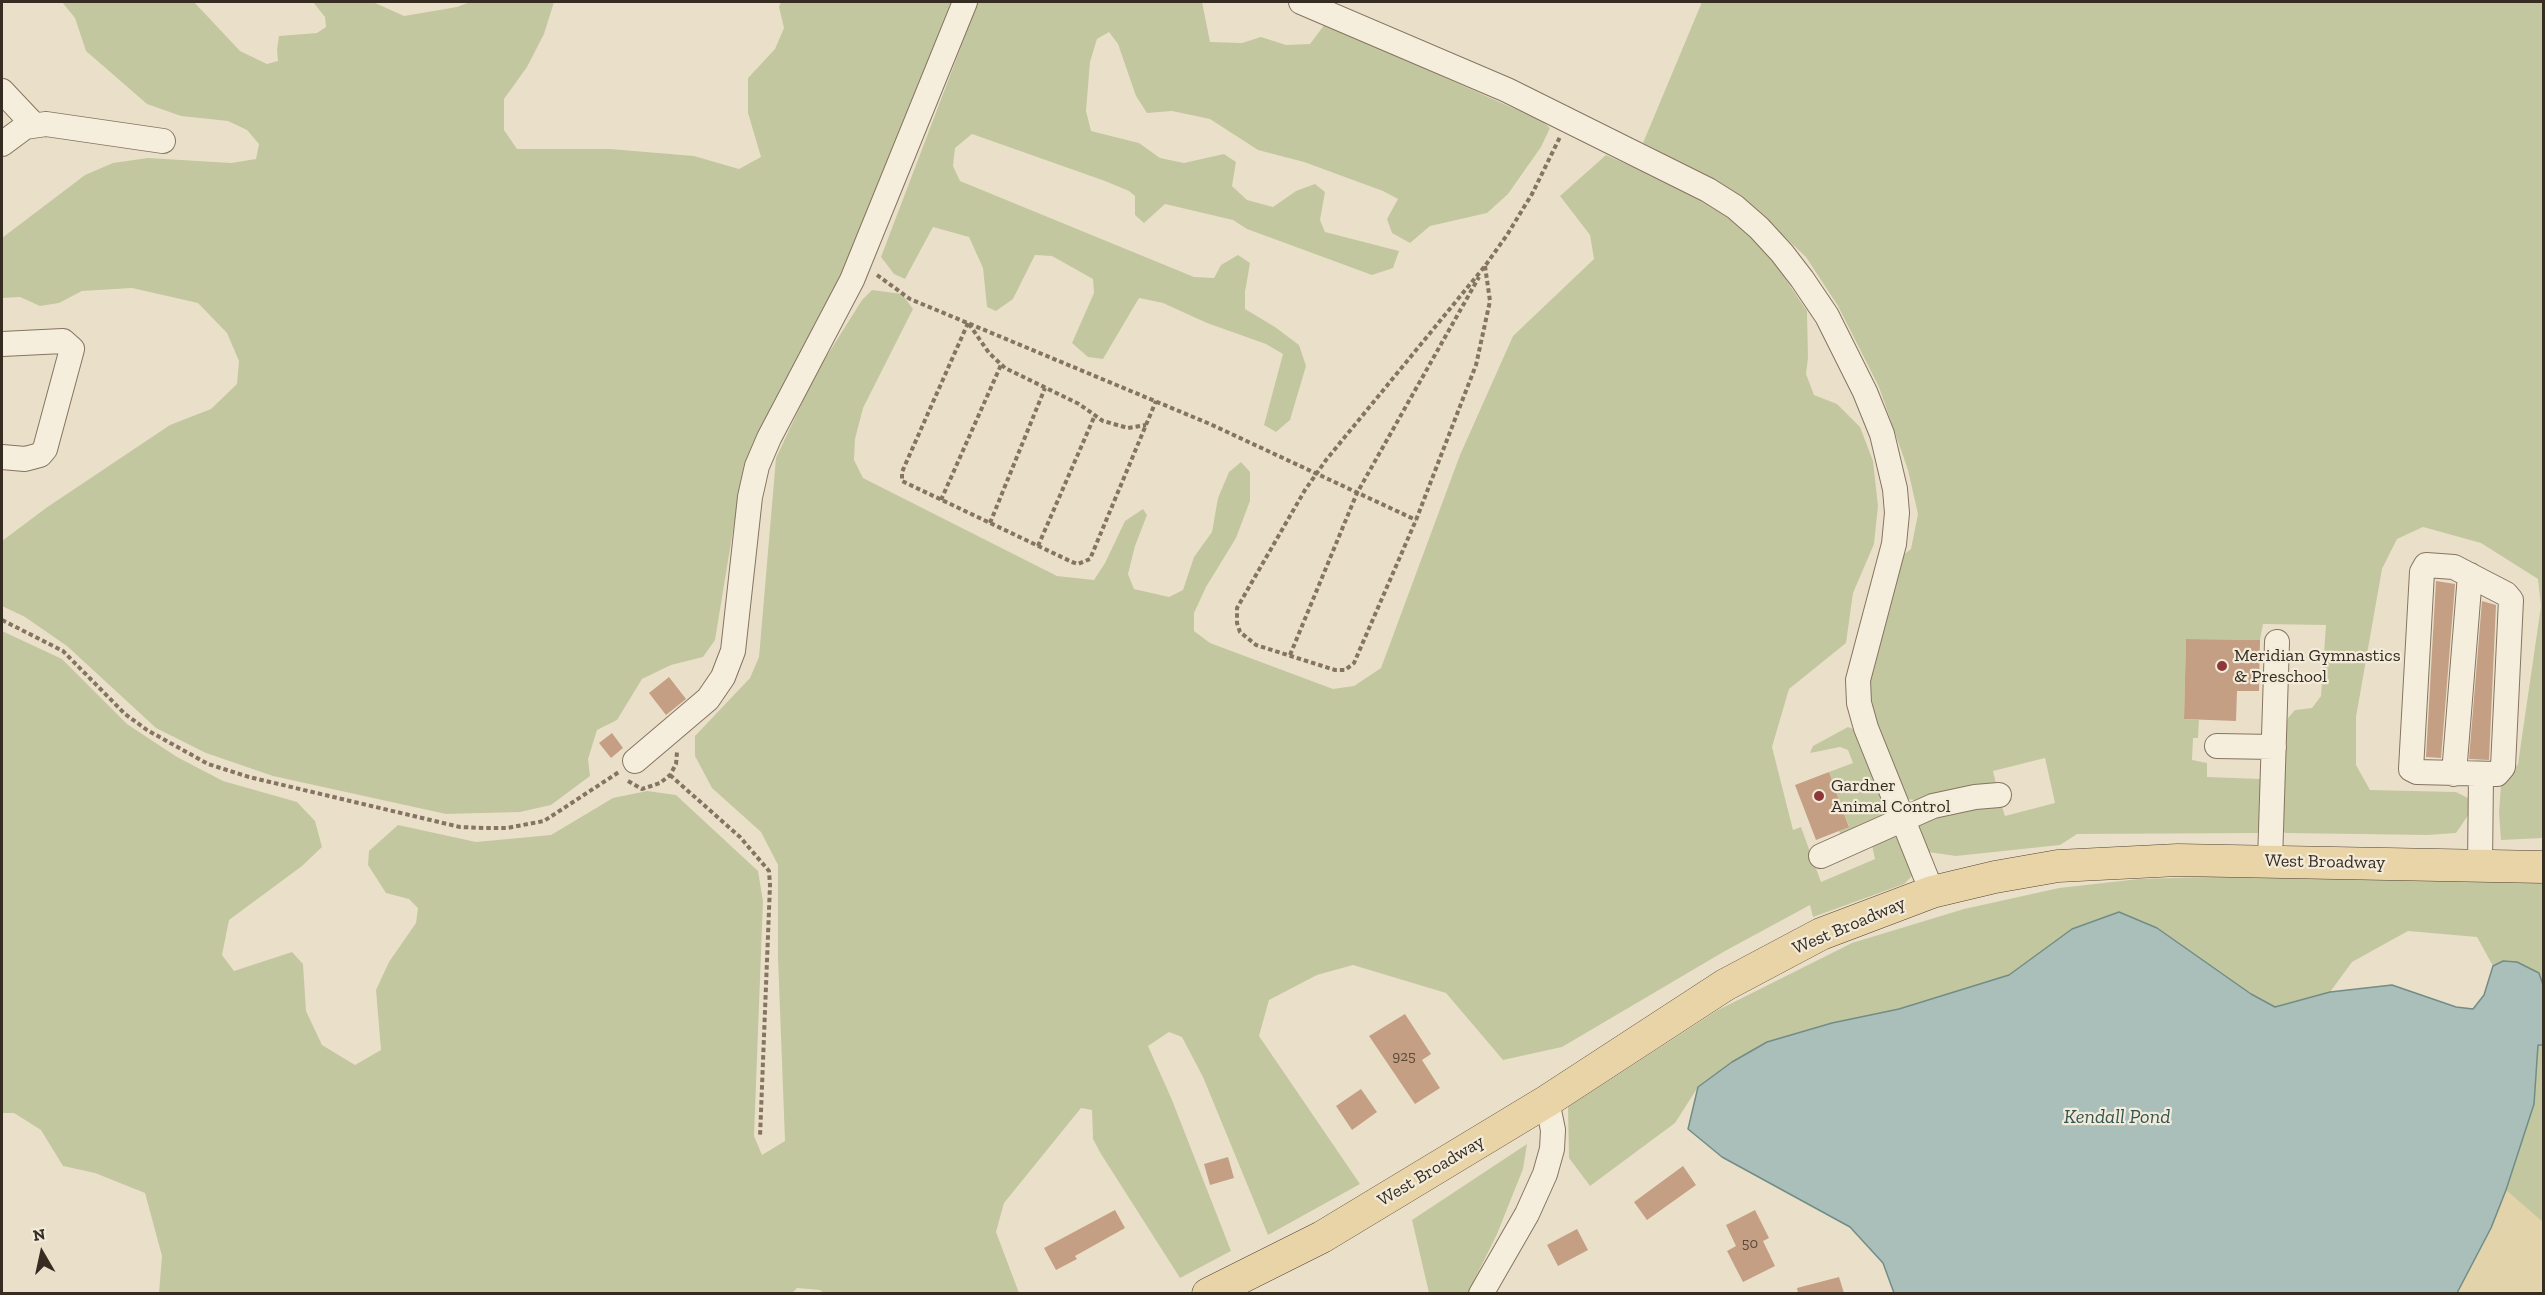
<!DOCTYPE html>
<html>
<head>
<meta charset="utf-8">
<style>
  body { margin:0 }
  #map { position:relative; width:2545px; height:1295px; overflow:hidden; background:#eae0ca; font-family:"Zilla Slab",serif }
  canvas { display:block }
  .frame { position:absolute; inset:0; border:3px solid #372c22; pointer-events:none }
  .north { position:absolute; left:12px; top:1223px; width:60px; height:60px; -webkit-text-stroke:4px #f2ebd9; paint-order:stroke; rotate:351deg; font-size:16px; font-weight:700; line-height:24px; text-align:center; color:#372c22 }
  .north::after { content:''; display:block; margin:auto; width:21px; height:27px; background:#372c22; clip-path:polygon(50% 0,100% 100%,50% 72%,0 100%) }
</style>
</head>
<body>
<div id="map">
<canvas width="2545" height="1295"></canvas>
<div class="frame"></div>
<div class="north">N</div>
</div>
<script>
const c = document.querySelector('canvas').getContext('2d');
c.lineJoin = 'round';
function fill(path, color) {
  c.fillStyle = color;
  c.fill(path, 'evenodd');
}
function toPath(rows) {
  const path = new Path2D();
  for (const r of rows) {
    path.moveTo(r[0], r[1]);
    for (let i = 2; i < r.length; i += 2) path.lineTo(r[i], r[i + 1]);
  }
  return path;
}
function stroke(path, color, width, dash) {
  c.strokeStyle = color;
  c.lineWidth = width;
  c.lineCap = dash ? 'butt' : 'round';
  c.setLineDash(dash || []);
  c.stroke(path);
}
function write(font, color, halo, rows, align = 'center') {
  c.font = font + ' "Zilla Slab",serif';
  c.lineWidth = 4.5;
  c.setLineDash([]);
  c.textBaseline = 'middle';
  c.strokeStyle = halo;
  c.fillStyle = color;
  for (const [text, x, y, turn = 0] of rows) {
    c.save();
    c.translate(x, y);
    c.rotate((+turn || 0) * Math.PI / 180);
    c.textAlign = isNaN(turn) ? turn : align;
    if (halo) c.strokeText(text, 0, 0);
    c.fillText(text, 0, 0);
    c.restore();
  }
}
fill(toPath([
  [62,2,194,2,240,51,267,64,278,61,277,50,279,36,317,33,326,27,325,17,313,2,373,2,404,16,457,7,470,2,554,2,544,34,527,67,504,99,504,130,517,149,610,149,694,156,739,169,761,157,748,113,748,78,775,49,784,28,779,7,781,2,955,2,849,260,754,445,740,488,715,640,703,657,671,665,642,679,617,720,597,730,588,759,590,776,551,805,520,812,446,814,273,776,206,753,156,728,67,646,25,617,2,606,2,541,46,508,170,425,211,409,237,384,239,361,227,333,198,303,132,288,82,291,59,303,40,306,20,297,2,298,2,238,85,175,113,163,148,158,231,163,256,159,259,144,247,130,228,121,181,116,147,104,86,51,75,18],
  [978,2,1202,2,1210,42,1242,43,1261,37,1286,45,1310,44,1325,24,1542,121,1550,128,1541,147,1508,194,1487,213,1430,226,1410,243,1392,233,1387,219,1398,199,1383,191,1304,162,1258,150,1210,119,1172,111,1147,113,1136,96,1118,44,1109,32,1097,39,1090,62,1086,111,1091,131,1139,143,1160,158,1184,163,1224,154,1236,162,1232,186,1247,200,1273,207,1296,191,1315,184,1325,192,1320,220,1325,232,1399,251,1393,268,1372,275,1247,229,1233,220,1165,204,1144,223,1135,215,1135,196,1129,191,1105,181,972,134,955,148,953,166,960,181,1194,277,1214,278,1221,265,1238,255,1250,263,1245,292,1245,309,1275,327,1299,345,1306,366,1290,420,1276,432,1264,425,1283,354,1266,344,1207,323,1163,303,1139,298,1103,359,1088,357,1072,343,1094,293,1093,279,1052,256,1035,255,1013,299,996,311,987,307,983,268,969,237,933,227,905,279,894,274,881,257],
  [1702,2,2543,2,2543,838,2501,840,2499,813,2501,785,2518,764,2541,606,2538,579,2481,543,2423,527,2397,539,2382,569,2356,717,2356,765,2370,790,2456,792,2468,798,2469,814,2456,833,2428,835,2285,833,2282,829,2284,732,2288,718,2295,710,2312,708,2321,696,2326,625,2263,624,2260,640,2186,639,2184,719,2199,720,2198,738,2193,738,2192,760,2207,763,2207,777,2261,779,2263,833,2077,834,2060,845,1956,856,1928,852,1914,821,2000,801,2005,816,2055,803,2045,758,1993,771,1998,792,1915,800,1906,799,1872,718,1868,678,1893,563,1911,549,1918,514,1908,470,1879,387,1838,306,1806,257,1758,212,1697,171,1643,143],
  [1606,155,1687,191,1728,216,1766,250,1807,311,1808,358,1806,374,1814,395,1837,404,1860,427,1873,461,1878,506,1874,544,1853,593,1846,643,1789,689,1772,747,1793,830,1801,827,1821,882,1875,859,1872,845,1899,833,1916,872,1904,884,1813,917,1810,905,1725,951,1562,1047,1503,1060,1446,993,1353,965,1317,975,1269,1000,1259,1036,1360,1184,1268,1235,1203,1077,1182,1037,1169,1032,1148,1046,1172,1100,1231,1251,1180,1278,1101,1154,1093,1139,1092,1110,1081,1108,1004,1203,996,1232,1019,1293,824,1294,820,1290,797,1288,791,1294,159,1293,162,1256,145,1193,95,1173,63,1166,41,1130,14,1113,2,1113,2,631,62,659,127,724,177,757,223,781,297,802,315,821,322,847,302,866,229,920,222,955,234,971,292,952,303,964,306,1011,322,1045,355,1065,381,1050,376,990,389,962,416,923,418,908,409,899,386,893,368,865,369,851,398,825,476,842,551,835,613,798,647,791,676,795,758,871,763,901,754,1136,762,1155,785,1141,778,958,778,865,761,832,712,788,695,756,695,736,750,678,759,657,776,458,816,373,862,300,872,290,902,294,913,309,863,408,855,439,854,460,863,478,1057,576,1094,580,1105,563,1125,521,1143,509,1147,515,1135,546,1128,574,1134,589,1169,597,1183,590,1194,557,1212,532,1218,498,1229,472,1241,462,1250,472,1250,501,1236,538,1206,587,1194,613,1194,631,1210,643,1333,689,1354,686,1381,668,1460,455,1513,336,1594,259,1590,235,1560,196],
  [1848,727,1853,729,1893,815,1842,839,1839,831,1849,826,1829,772,1853,763,1848,750,1840,747,1810,753,1813,746],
  [2307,874,2543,882,2543,985,2539,973,2503,961,2493,966,2477,937,2408,931,2352,962,2330,992,2275,1007,2251,995,2072,929,2009,975,1899,1009,1832,1023,1767,1042,1732,1062,1698,1087,1675,1123,1590,1186,1569,1158,1568,1107,1718,1010,1852,943,1964,909,2059,888,2139,879],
  [2538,1045,2543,1045,2543,1293,2457,1294,2506,1190,2534,1104],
  [1527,1144,1523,1169,1497,1234,1468,1293,1429,1293,1412,1220]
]), '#c3c79f');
fill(toPath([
  [2506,1190,2543,1222,2543,1293,2457,1294,2491,1228]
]), '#e2d3ab');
const water = toPath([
  [2119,912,2157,928,2251,994,2275,1007,2330,992,2392,985,2456,1007,2473,1009,2484,995,2493,966,2503,961,2517,962,2539,973,2543,985,2544,1045,2538,1045,2534,1104,2506,1190,2491,1228,2457,1293,1894,1293,1883,1263,1850,1227,1722,1157,1688,1129,1698,1087,1732,1062,1767,1042,1832,1023,1899,1009,2009,975,2072,929,2119,912]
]);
fill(water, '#aabfb9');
stroke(water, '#718d86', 1.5);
fill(toPath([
  [2436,581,2455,584,2441,758,2426,757],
  [2482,601,2496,605,2489,760,2469,759],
  [2186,639,2260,640,2259,691,2237,691,2236,721,2184,719],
  [669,677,686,699,666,715,649,693],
  [612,733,623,748,611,758,599,743],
  [1829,772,1849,827,1816,840,1795,785],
  [1405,1014,1431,1054,1422,1060,1440,1088,1415,1104,1369,1036],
  [1361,1089,1377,1112,1352,1130,1336,1106],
  [1228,1157,1234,1178,1210,1185,1204,1164],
  [1683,1166,1696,1185,1647,1220,1634,1202],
  [1115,1210,1125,1228,1075,1256,1077,1259,1056,1270,1044,1248],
  [1755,1210,1769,1238,1763,1241,1775,1266,1743,1282,1727,1251,1736,1246,1726,1225],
  [1577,1229,1588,1250,1558,1266,1547,1245],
  [1839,1277,1844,1293,1798,1293,1797,1288]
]), '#c49f84');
const minor = toPath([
  [1301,2,1507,90,1708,190,1735,207,1759,228,1782,253,1802,279,1827,316,1865,392,1882,434,1895,489,1897,513,1894,544,1858,680,1859,703,1866,728,1932,892],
  [2,91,34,125],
  [2,144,25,127,46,124,163,141],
  [2,344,63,341,72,349,45,449,40,455,25,459,2,457],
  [2426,565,2454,567,2506,594,2511,600,2503,767,2497,774,2417,772,2411,769,2422,572,2426,565],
  [2217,746,2274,747],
  [635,761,708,699,723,677,733,651,750,497,757,466,769,438,852,280,965,2],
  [2454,774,2470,575],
  [1821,856,1933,806,1975,797,1999,795],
  [2270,861,2277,642],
  [2480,865,2481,775],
  [1481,1294,1527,1214,1545,1174,1552,1149,1553,1130,1547,1101]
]);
const major = toPath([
  [1208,1294,1322,1237,1547,1101,1725,985,1821,934,1932,892,1995,877,2058,866,2178,860,2544,867]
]);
stroke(minor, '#857460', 26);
stroke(major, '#534234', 33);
stroke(toPath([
  [1485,266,1490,301,1476,365,1416,520,1354,663,1345,670,1335,670,1256,645,1240,632,1237,623,1237,608,1305,490,1326,460,1485,266,1507,235,1532,194,1560,137],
  [877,275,910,299,1210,424,1416,520],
  [968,323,902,472,902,481,1072,562,1078,564,1090,559,1156,401],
  [969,324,989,353,1005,368,1079,404,1103,421,1128,428,1146,425],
  [941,500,1001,365],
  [990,523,1045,388],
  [1038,546,1095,415],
  [2,620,63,651,125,714,147,730,208,764,249,777,460,827,484,828,507,828,544,821,619,772],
  [1290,655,1357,493,1479,277],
  [670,775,740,837,769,871,770,885,760,1137],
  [628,781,642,789,660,783,670,775,676,764,677,752]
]), '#857460', 4, [4.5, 3]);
stroke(minor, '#f6eedd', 24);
stroke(major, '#e8d4a7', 32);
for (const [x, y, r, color] of [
  [2222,666,6,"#8d3738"],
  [1819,796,6,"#8d3738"]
]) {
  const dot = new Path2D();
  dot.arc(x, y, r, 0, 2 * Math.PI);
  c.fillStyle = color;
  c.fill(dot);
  stroke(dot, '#f2ebd9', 2);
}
write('15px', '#5a493a', null, [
  ["925",1404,1057],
  ["50",1750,1244]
]);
write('18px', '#372c22', '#f2ebd9', [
  ["Meridian Gymnastics",2234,656],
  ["& Preschool",2234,677],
  ["Gardner",1831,786],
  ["Animal Control",1831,807]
], 'left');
write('18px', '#372c22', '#f2ebd9', [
  ["West Broadway",2325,862,1],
  ["West Broadway",1849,926,-23],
  ["West Broadway",1431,1171,-31]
]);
write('italic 20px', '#335553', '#f2ebd9', [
  ["Kendall Pond",2117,1117]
]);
</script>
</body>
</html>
